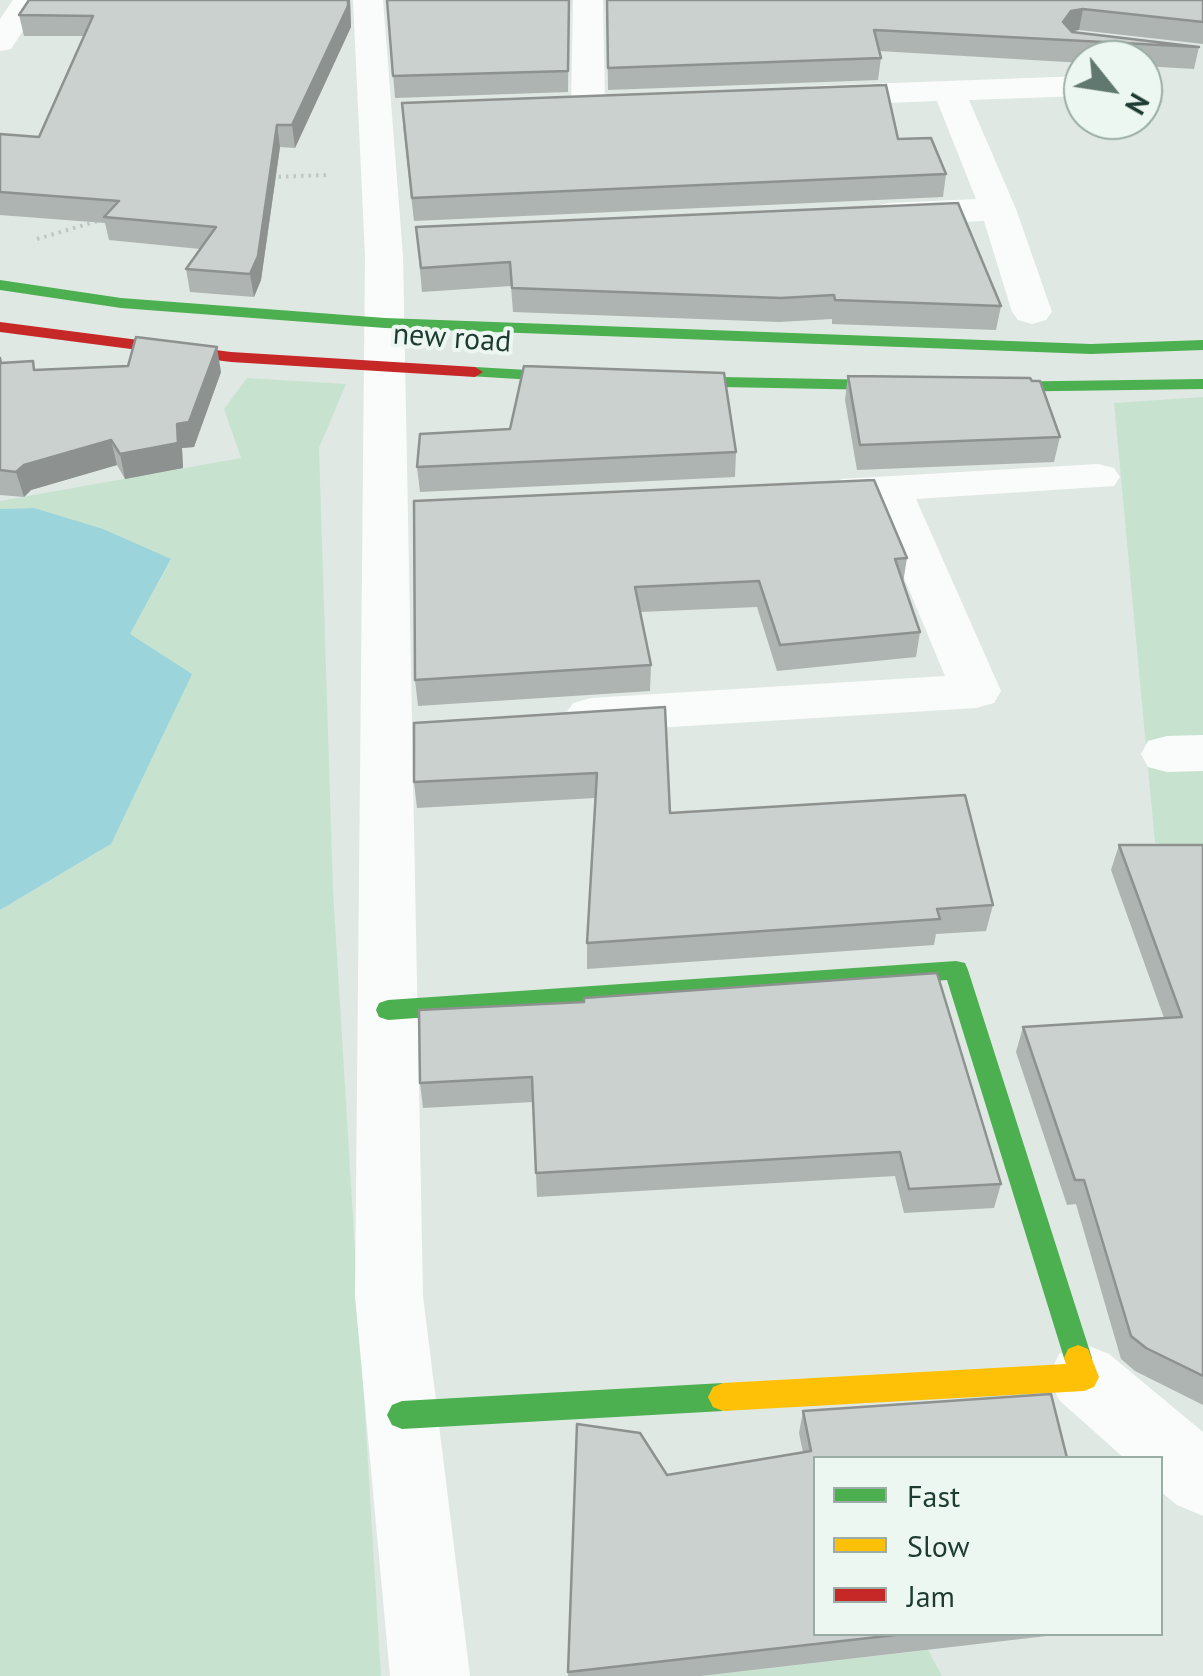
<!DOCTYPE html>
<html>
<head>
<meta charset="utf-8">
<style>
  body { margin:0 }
  #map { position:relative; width:1203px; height:1676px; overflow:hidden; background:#e0e8e4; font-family:"PT Sans",sans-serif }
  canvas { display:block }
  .legend { position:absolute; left:813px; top:1456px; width:350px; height:180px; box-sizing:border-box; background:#edf7f2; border:2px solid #9aaca5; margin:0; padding:12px 18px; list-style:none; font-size:30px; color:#1d3b32 }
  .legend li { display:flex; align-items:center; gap:20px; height:50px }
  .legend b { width:50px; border:2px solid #9aaca5 }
  .north { position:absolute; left:1063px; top:40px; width:100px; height:100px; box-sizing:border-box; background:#edf7f2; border:2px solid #9aaca5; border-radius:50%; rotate:120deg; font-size:28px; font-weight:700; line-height:40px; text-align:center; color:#1d3b32 }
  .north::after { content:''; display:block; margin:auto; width:35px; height:45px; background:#617870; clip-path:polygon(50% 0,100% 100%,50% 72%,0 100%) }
</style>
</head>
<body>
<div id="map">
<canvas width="1203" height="1676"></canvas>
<ul class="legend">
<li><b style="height:12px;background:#4caf50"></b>Fast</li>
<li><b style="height:12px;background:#ffc107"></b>Slow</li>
<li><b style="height:12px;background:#c62828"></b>Jam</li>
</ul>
<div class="north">N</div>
</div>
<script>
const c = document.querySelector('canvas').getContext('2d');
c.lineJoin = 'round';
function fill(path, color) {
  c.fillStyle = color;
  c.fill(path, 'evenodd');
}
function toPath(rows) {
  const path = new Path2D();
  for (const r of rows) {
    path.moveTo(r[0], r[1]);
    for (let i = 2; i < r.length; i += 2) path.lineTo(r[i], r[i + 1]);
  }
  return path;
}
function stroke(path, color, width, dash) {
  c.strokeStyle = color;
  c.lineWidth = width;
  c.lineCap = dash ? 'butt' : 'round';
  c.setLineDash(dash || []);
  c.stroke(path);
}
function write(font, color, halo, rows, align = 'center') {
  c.font = font + ' "PT Sans",sans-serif';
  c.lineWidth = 8;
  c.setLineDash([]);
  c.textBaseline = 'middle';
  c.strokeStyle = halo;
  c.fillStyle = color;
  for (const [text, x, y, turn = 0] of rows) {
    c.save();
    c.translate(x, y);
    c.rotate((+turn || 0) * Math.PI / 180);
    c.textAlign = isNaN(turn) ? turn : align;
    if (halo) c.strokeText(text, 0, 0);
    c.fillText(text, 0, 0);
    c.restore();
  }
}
fill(toPath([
  [247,378,346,384,319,448,333,890,381,1676,0,1676,0,910,111,844,130,634,171,560,34,508,0,509,0,501,241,458,224,409],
  [1203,397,1203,853,1155,843,1114,403],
  [928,1650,942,1676,702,1676]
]), '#c7e3cf');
fill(toPath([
  [34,508,103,529,171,559,130,634,192,674,111,844,0,910,0,509]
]), '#9bd4db');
stroke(toPath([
  [271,177,328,175],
  [37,239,101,220]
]), '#bdc8c5', 4, [2.5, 5]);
fill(toPath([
  [13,0,43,0,11,49,0,51,0,19,13,0],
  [353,0,383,0,403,256,423,1296,470,1676,390,1676,355,1296,365,256,353,0],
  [573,0,603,0,605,105,600,112,588,115,576,112,571,105,573,0],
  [1083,76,1083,96,969,100,1016,209,1052,312,1046,320,1032,324,1018,320,1012,312,984,221,889,225,876,222,871,214,876,206,889,203,976,199,937,101,811,106,799,103,795,96,799,89,811,86,1083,76],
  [1098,464,1114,468,1120,477,1114,486,916,499,1001,691,994,703,976,708,591,732,573,727,565,715,573,703,591,698,945,676,872,501,841,497,835,488,841,479,1098,464],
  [1203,735,1203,771,1167,772,1148,767,1141,754,1148,741,1167,736,1203,735],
  [1084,1344,1109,1354,1203,1432,1203,1516,1177,1505,1160,1491,1160,1458,1124,1458,1059,1400,1048,1377,1059,1354,1084,1344]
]), '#fafcfb');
fill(toPath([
  [0,280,121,298,385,318,1091,344,1203,340,1203,350,1091,354,385,328,121,308,0,290,0,280],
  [475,367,615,375,987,382,1203,379,1203,389,987,392,615,385,469,376,469,368,475,367],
  [956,961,965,963,968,970,1092,1358,1088,1367,1078,1371,1068,1367,1064,1358,947,980,388,1020,379,1017,376,1010,379,1003,388,1000,956,961],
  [723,1383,733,1387,738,1397,733,1407,723,1411,402,1429,392,1425,387,1415,392,1405,402,1401,723,1383]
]), '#4caf50');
fill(toPath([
  [1078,1345,1088,1349,1099,1377,1094,1387,1084,1391,723,1411,713,1407,708,1397,713,1387,723,1383,1066,1364,1064,1358,1068,1349,1078,1345]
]), '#ffc107');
fill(toPath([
  [0,322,231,352,475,367,483,372,475,377,231,362,0,332,0,322]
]), '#c62828');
fill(toPath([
  [29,0,350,0,351,27,295,148,280,147,261,280,254,297,190,292,186,269,200,249,109,240,105,223,0,215,0,134,39,137,84,36,24,36,19,15],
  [387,0,569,0,568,92,395,98],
  [607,0,1203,0,1203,44,1079,30,1071,32,1199,47,1194,69,1143,66,1143,60,1083,60,1083,63,879,51,881,58,878,80,608,90],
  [403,125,898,139,946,174,943,197,414,221],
  [416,227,1001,306,996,330,832,324,832,319,779,322,513,312,511,286,422,292],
  [0,358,1,363,33,361,35,370,221,372,194,447,182,448,183,468,125,479,117,465,31,490,24,497,0,495],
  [848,376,1060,437,1054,462,857,470,845,400],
  [510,429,736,452,735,477,420,492,417,467],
  [414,501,907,558,903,583,920,632,916,657,777,671,757,607,640,612,651,665,650,691,418,706,415,680],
  [665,707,670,813,993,905,986,931,936,934,934,945,587,969,587,943,595,798,417,808,414,782],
  [1119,845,1203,845,1203,1405,1135,1371,1121,1359,1076,1204,1067,1205,1016,1052,1023,1027,1164,1018,1111,870],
  [584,1002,1001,1184,994,1208,904,1213,895,1176,537,1197,533,1102,423,1108,420,1083],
  [1051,1394,816,1634,1064,1634,701,1676,568,1676,577,1424,667,1475,803,1453,799,1433,803,1411]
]), '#aeb4b1');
fill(toPath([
  [348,0,350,0,351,27,295,148,292,125],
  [1083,9,1079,30,1067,32,1063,22,1071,11],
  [277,125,280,147,261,280,254,297,250,274],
  [217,347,221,372,194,447,182,448,183,468,125,479,120,454],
  [111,440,117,465,31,490,24,497,16,472,24,465]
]), '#8d9290');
const building = toPath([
  [29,0,348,0,348,6,292,125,277,125,258,256,250,274,186,269,216,227,104,217,119,201,0,192,0,134,39,137,93,16,19,15,29,0],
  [387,0,569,0,568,71,393,76,387,0],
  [607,0,1203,0,1203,22,1083,9,1071,11,1063,22,1072,32,1199,47,874,30,881,58,608,68,607,0],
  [886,85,898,139,931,138,946,174,412,198,402,103,886,85],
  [958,203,1001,306,835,300,834,295,781,298,512,288,510,262,421,268,416,227,958,203],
  [136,337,217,347,189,422,177,424,178,443,120,454,111,440,24,465,16,472,0,470,0,358,1,363,33,361,34,370,128,366,136,337],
  [524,366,724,373,736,452,417,467,420,434,510,429,524,366],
  [848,376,1030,378,1032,381,1040,381,1060,437,860,445,848,376],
  [874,480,907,558,895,559,920,632,780,645,759,581,635,587,651,665,415,680,414,501,874,480],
  [665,707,670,813,965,795,993,905,937,909,940,919,587,943,597,773,414,782,414,723,665,707],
  [1119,845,1203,845,1203,1376,1146,1348,1131,1336,1084,1180,1075,1180,1023,1027,1182,1017,1119,845],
  [937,973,1001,1184,909,1189,900,1152,536,1173,532,1077,420,1083,419,1010,584,1002,584,998,937,973],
  [1051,1394,1067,1458,816,1458,816,1634,904,1634,568,1672,577,1424,640,1433,667,1475,811,1451,803,1411,1051,1394]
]);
fill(building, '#cad1ce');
stroke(building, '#8d9290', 2.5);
write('30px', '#1d3b32', '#edf7f2', [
  ["new road",452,339,4]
]);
</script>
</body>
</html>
